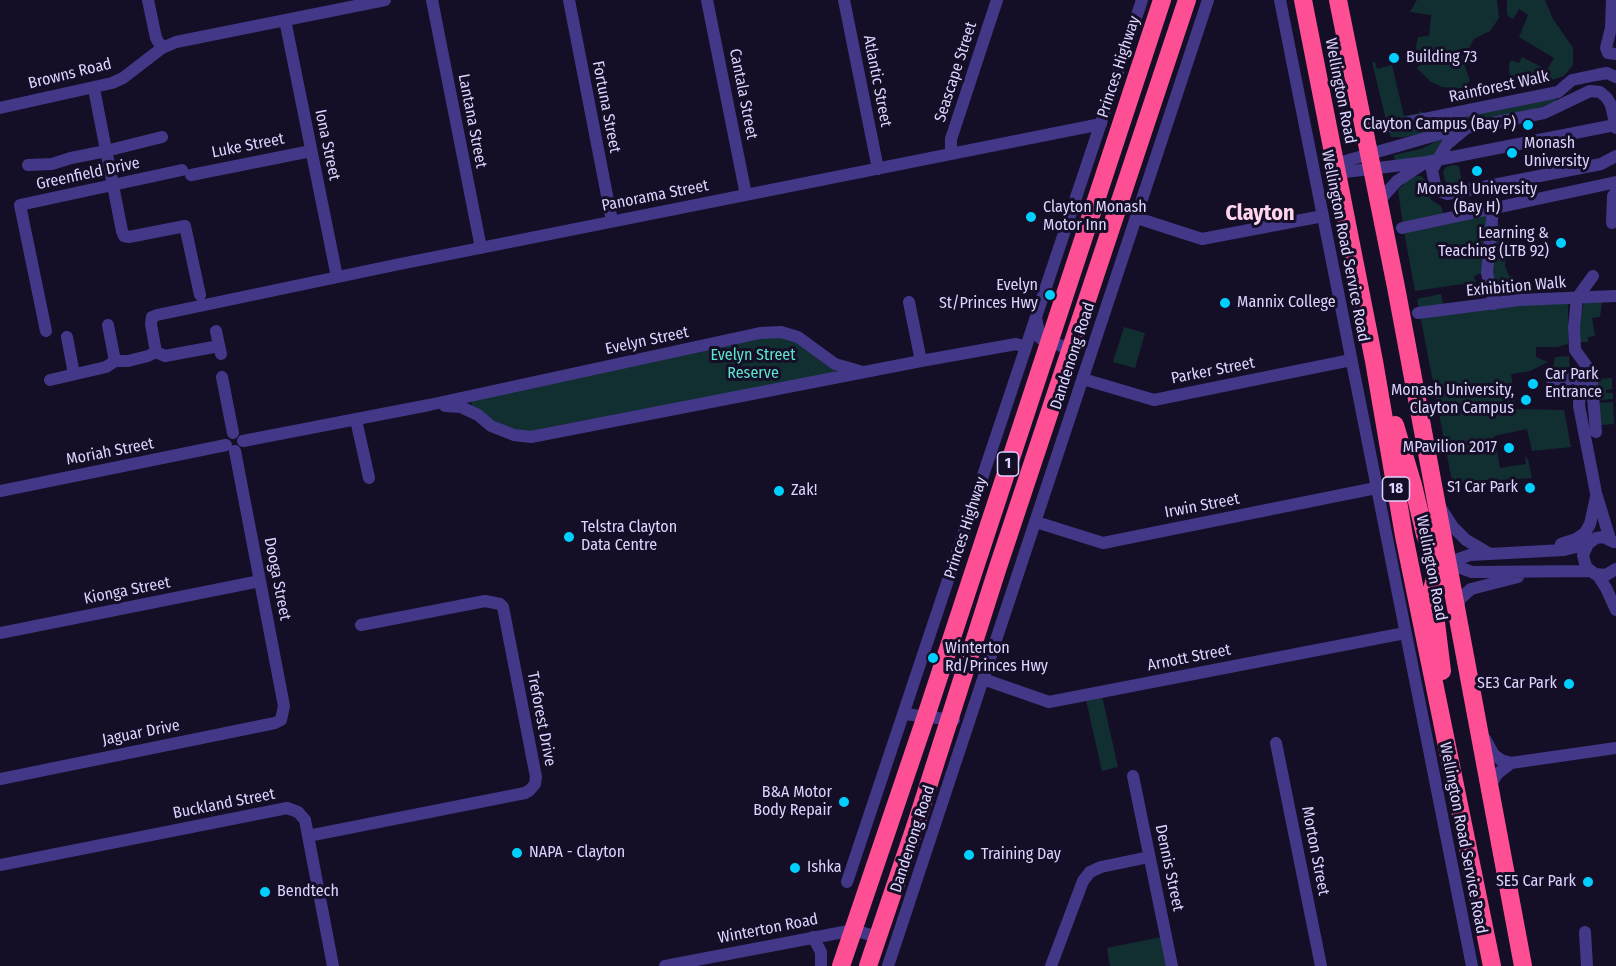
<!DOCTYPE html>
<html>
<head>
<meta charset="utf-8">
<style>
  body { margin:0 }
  canvas { display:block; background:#150e27 }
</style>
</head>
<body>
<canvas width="1616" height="966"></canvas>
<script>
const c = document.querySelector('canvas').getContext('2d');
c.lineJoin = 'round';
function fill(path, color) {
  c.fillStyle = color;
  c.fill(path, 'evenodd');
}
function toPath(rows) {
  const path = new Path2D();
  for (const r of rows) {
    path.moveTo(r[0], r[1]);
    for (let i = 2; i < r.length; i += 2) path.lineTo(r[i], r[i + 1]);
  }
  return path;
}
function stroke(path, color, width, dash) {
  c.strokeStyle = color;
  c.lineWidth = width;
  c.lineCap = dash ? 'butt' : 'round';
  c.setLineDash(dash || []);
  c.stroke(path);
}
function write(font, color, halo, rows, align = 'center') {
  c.font = font + ' "Fira Sans Condensed",sans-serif';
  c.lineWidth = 6;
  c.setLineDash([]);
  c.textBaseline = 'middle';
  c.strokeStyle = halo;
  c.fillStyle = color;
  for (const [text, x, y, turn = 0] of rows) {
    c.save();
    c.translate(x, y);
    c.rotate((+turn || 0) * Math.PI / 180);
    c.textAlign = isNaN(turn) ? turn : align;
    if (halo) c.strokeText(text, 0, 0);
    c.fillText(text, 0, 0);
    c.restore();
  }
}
fill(toPath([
  [1417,0,1497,0,1499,18,1490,31,1474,39,1468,50,1465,67,1470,80,1465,89,1442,87,1431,82,1417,68,1422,63,1416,48,1418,37,1429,36,1431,15,1410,12],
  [1507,0,1545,0,1553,19,1573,48,1573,65,1564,76,1527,88,1523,84,1510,82,1509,64,1511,60,1519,63,1522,57,1547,70,1554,58,1519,37,1528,15,1519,9,1513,19,1509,17,1507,14],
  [1372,62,1375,62,1377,69,1392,65,1404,116,1419,113,1420,111,1425,113,1425,116,1387,124],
  [1555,96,1556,101,1536,109,1440,130,1404,137,1391,137,1389,130],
  [1443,138,1444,139,1438,152,1428,159,1395,162,1394,155,1421,149],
  [1453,165,1459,166,1462,182,1452,184,1445,181,1443,171,1446,167],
  [1421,176,1425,180,1431,200,1441,206,1444,217,1403,225,1398,190,1404,184,1403,180,1409,177],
  [1489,214,1484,272,1474,276,1476,282,1415,291,1404,231],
  [1499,224,1507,246,1505,266,1509,276,1513,276,1514,279,1507,282,1506,296,1501,296,1496,289,1491,265,1497,225],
  [1441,294,1445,312,1520,305,1568,303,1568,344,1557,347,1536,347,1536,357,1548,362,1530,371,1511,374,1515,401,1509,403,1511,409,1564,410,1571,447,1532,451,1527,429,1494,436,1500,468,1526,464,1525,457,1528,459,1532,478,1478,481,1453,486,1417,299],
  [1602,302,1600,317,1592,318,1595,336,1588,337,1588,342,1580,342,1579,321,1584,303],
  [1124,327,1145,333,1135,368,1113,362],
  [777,336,792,339,835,369,834,375,536,435,497,424,472,408,471,399,753,340],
  [1569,356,1570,374,1549,382,1548,374,1553,368,1555,357],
  [1612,378,1612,389,1606,390,1606,393,1613,393,1613,399,1598,400,1597,379],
  [1613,402,1614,424,1601,425,1598,403],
  [1102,696,1118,767,1102,771,1086,700],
  [1166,936,1172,966,1110,966,1107,948]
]), '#112f31');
stroke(toPath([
  [148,0,156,38,162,48],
  [432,0,481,248],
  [569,0,612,221],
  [707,0,746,195],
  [844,0,878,169],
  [1280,0,1472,966],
  [1612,0,1611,28,1606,48,1608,53,1616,54],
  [285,20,337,277],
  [94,89,122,231,124,236,129,237,185,226,200,295],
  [0,108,112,83,123,78,162,48,176,42,385,0],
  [1385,127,1558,92,1572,80,1596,75,1607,73,1616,77],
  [1464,130,1447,144,1432,170,1435,185,1440,191,1447,194,1601,164,1616,156],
  [951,154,951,139,997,0],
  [1335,164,1450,131,1544,113,1590,91,1600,92,1607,98,1611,105,1616,128],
  [28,165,52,164,71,158,106,151,162,137],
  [1337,173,1427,162,1615,125],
  [191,175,311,151],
  [1379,201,1397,181,1423,164],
  [1493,209,1487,273,1494,304],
  [1137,218,1202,239,1323,216],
  [1612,223,1613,196,1616,192],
  [1402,228,1616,182],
  [1593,276,1577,298,1574,327,1575,350,1591,372,1596,432],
  [909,302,921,361],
  [1418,313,1519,300,1616,296],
  [1036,318,1040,338,1070,349],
  [108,325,115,361],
  [46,331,20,205,182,170],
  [216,331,221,354],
  [67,337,74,374],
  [156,352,151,324,152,317,157,315,395,265,1101,124],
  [222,377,233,433],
  [1083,379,1154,400,1351,360],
  [50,380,106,367,115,361,128,361,148,356,156,352,165,356,219,346],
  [1565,384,1566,381,1573,377,1579,380,1580,386,1579,406,1590,462,1596,493,1610,539],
  [1551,386,1565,384],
  [445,406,461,407,478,415,491,426,514,435,531,437,921,361,1016,344,1025,347],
  [356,420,369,478],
  [243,441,429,405,760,333,781,332,798,337,835,364,863,372],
  [0,491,226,445],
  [1440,507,1453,527,1466,540,1490,554],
  [1036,522,1103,543,1376,488],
  [1614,542,1603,537,1596,538,1588,544,1583,555,1586,567,1595,574,1606,575,1616,569],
  [1561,544,1576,539,1585,533,1590,524,1596,497],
  [1447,563,1472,572,1590,571],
  [1447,563,1470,555,1564,550,1588,544],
  [1597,574,1606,588,1616,610],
  [1457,611,1460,599,1471,589,1518,577],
  [0,633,260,581],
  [983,679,1049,702,1405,633],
  [905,714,954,720],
  [1485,739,1494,755,1501,760,1511,763],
  [1276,743,1321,966],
  [1133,776,1172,966],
  [0,779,275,723,281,720,284,706,235,451],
  [1489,788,1497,774,1511,763,1616,748],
  [308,836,525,793,530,790,535,784,536,777,503,607,500,604,485,601,361,625],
  [0,865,287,808,298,812,305,820,333,966],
  [847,882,1142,0],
  [1585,932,1587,966],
  [813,937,821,952,821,966],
  [665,966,854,930,877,937],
  [888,966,1208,0],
  [1051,966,1083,881,1090,872,1101,867,1149,857]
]), '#423887', 12);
stroke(toPath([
  [1303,0,1374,361,1404,536,1492,966],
  [1338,0,1396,287,1523,966],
  [1395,425,1413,485,1425,535,1431,548,1447,563],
  [1442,671,1432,590,1435,578,1447,563],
  [841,966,926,716,1162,0],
  [868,966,916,824,997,570,1187,0]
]), '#ff4f94', 18);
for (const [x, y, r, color] of [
  [1394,58,6,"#00cfff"],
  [1528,125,6,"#00cfff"],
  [1512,153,6,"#00cfff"],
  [1477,171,6,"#00cfff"],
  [1031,217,6,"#00cfff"],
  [1561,243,6,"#00cfff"],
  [1050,295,6,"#00cfff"],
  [1225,303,6,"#00cfff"],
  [1533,384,6,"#00cfff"],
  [1526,400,6,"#00cfff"],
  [1509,448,6,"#00cfff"],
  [1530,488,6,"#00cfff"],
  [779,491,6,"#00cfff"],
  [569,537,6,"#00cfff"],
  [933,658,6,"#00cfff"],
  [1569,684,6,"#00cfff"],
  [844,802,6,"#00cfff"],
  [517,853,6,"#00cfff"],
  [969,855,6,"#00cfff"],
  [795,868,6,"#00cfff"],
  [1588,882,6,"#00cfff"],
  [265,892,6,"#00cfff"]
]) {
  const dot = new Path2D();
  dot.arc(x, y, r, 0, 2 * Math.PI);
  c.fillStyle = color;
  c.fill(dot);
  stroke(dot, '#150e27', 2);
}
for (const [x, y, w] of [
  [1008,464,21],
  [1396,489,27]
]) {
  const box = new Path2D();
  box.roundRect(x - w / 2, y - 12, w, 24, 4.5);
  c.fillStyle = '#150e27';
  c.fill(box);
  stroke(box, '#ddd4ff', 1.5);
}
write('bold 15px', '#ddd4ff', null, [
  ["1",1008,464],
  ["18",1396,489]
]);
write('16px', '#ddd4ff', '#150e27', [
  ["Building 73",1406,58],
  ["Clayton Campus (Bay P)",1516,125,"right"],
  ["Monash",1524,144],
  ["University",1524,162],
  ["Monash University",1477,190,"center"],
  ["(Bay H)",1477,208,"center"],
  ["Clayton Monash",1043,208],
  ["Motor Inn",1043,226],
  ["Learning &",1549,234,"right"],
  ["Teaching (LTB 92)",1549,252,"right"],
  ["Evelyn",1038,286,"right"],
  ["St/Princes Hwy",1038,304,"right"],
  ["Mannix College",1237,303],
  ["Car Park",1545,375],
  ["Entrance",1545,393],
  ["Monash University,",1514,391,"right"],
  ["Clayton Campus",1514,409,"right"],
  ["MPavilion 2017",1497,448,"right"],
  ["S1 Car Park",1518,488,"right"],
  ["Zak!",791,491],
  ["Telstra Clayton",581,528],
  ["Data Centre",581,546],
  ["Winterton",945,649],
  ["Rd/Princes Hwy",945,667],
  ["SE3 Car Park",1557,684,"right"],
  ["B&A Motor",832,793,"right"],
  ["Body Repair",832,811,"right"],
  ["NAPA - Clayton",529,853],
  ["Training Day",981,855],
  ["Ishka",807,868],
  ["SE5 Car Park",1576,882,"right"],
  ["Bendtech",277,892]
], 'left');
write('16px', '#ddd4ff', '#150e27', [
  ["Princes Highway",1119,67,-72],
  ["Seascape Street",956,72,-72],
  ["Browns Road",70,74,-14],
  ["Atlantic Street",877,81,79],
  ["Rainforest Walk",1499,87,-12],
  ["Wellington Road",1340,91,79],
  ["Cantala Street",743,94,79],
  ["Fortuna Street",606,107,79],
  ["Lantana Street",472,121,79],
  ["Iona Street",327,145,78],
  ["Luke Street",248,146,-11],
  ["Greenfield Drive",88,174,-12],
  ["Panorama Street",655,196,-11],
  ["Wellington Road Service Road",1345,246,79],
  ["Exhibition Walk",1516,287,-5],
  ["Evelyn Street",647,341,-12],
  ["Dandenong Road",1073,356,-72],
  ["Parker Street",1213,371,-11],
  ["Moriah Street",110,452,-11],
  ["Irwin Street",1202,506,-11],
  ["Princes Highway",966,528,-72],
  ["Wellington Road",1431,568,79],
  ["Dooga Street",277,579,79],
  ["Kionga Street",127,591,-11],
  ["Arnott Street",1189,658,-11],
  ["Treforest Drive",541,719,79],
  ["Jaguar Drive",141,733,-11],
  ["Buckland Street",224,804,-11],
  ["Wellington Road Service Road",1463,838,79],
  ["Dandenong Road",913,839,-72],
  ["Morton Street",1315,851,79],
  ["Dennis Street",1169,868,78],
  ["Winterton Road",768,929,-11]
]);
write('16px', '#5be4ce', '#150e27', [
  ["Evelyn Street",753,356],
  ["Reserve",753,374]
]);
write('bold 22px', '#ffd6ed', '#150e27', [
  ["Clayton",1260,214]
]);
</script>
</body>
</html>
